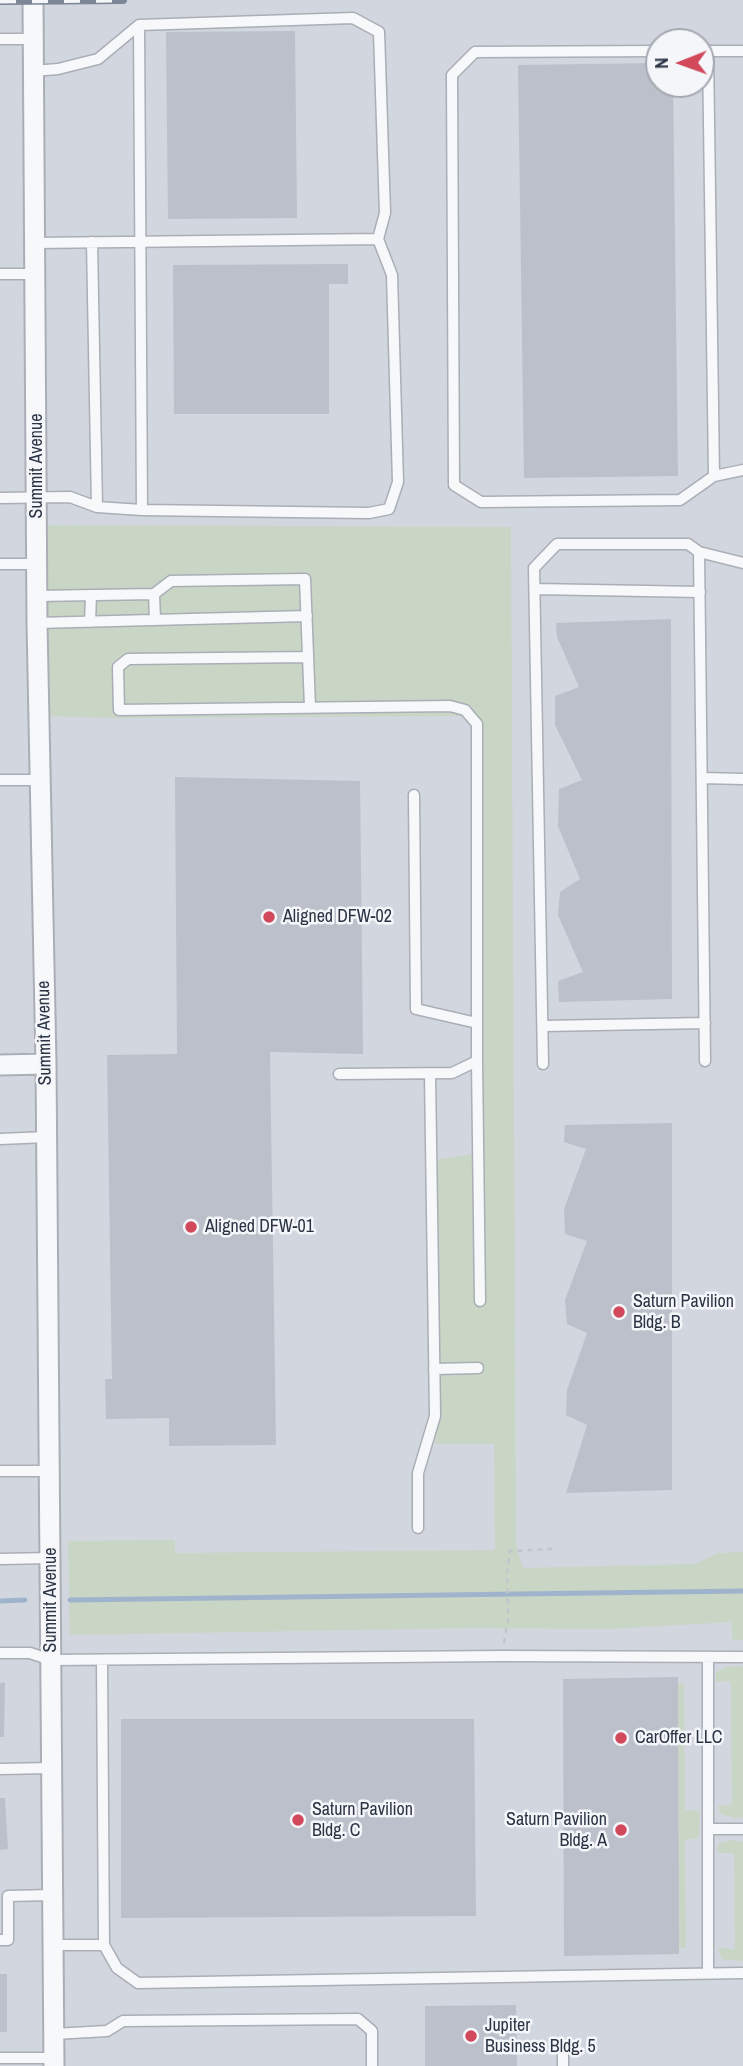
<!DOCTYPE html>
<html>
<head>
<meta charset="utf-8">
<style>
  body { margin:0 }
  #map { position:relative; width:743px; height:2066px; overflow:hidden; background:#e4e7ec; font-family:"Archivo Narrow",sans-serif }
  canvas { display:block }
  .north { position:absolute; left:645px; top:28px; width:70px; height:70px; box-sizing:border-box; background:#f4f6f9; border:2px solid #a4a8b1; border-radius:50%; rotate:269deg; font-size:19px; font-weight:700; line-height:28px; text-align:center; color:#2b3445 }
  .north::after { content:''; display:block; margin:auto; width:24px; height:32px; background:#d1495b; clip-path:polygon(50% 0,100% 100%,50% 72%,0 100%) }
</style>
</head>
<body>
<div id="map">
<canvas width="743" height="2066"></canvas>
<div class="north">N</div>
</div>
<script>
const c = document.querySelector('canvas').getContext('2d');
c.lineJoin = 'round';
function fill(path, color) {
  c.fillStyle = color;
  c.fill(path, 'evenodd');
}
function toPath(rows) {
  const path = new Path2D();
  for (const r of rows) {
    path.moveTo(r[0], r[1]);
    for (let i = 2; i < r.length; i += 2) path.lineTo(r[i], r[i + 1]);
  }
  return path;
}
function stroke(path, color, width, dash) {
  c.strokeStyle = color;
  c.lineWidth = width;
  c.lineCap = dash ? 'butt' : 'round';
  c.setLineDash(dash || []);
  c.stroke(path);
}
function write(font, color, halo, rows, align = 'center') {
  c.font = font + ' "Archivo Narrow",sans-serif';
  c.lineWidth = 5;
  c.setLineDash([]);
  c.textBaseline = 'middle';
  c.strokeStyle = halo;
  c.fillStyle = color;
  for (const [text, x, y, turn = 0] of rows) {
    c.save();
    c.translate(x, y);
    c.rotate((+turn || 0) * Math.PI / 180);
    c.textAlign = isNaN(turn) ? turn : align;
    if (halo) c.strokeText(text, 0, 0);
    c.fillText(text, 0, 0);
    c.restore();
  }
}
fill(toPath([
  [0,0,743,0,743,2066,0,2066],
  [659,42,701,42,701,84,659,84]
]), '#d2d6de');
fill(toPath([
  [43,525,511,527,516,1545,523,1568,695,1564,719,1553,743,1552,743,1640,733,1641,731,1622,608,1629,474,1628,70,1635,68,1541,175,1540,175,1553,495,1550,494,1444,435,1444,433,1160,476,1154,482,975,477,716,119,718,44,716],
  [740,1666,743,1667,743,1817,735,1818,720,1814,718,1806,732,1805,731,1681,716,1682,716,1672,727,1667],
  [678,1683,684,1684,685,1810,700,1811,699,1838,685,1840,686,1948,679,1948],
  [732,1840,743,1842,743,1961,738,1961,722,1959,718,1948,735,1949,734,1853,717,1853,719,1843]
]), '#c9d6c5');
stroke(toPath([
  [70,1600,743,1591],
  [0,1601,25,1600]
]), '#9fb4cc', 5);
fill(toPath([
  [295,31,297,218,168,219,166,32],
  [659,63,659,84,673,84,678,476,524,478,518,65],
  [348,264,348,284,329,284,329,414,174,414,173,265],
  [671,619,672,999,559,1002,558,981,583,972,558,915,560,892,580,879,558,826,559,789,582,780,555,725,555,696,579,687,557,637,556,623],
  [175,777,360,781,363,1054,270,1052,276,1445,169,1446,169,1418,106,1419,105,1379,112,1379,107,1055,177,1054],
  [672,1123,672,1490,566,1493,587,1425,566,1415,567,1390,587,1333,567,1324,565,1300,587,1241,565,1234,564,1209,586,1149,564,1142,565,1125],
  [678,1677,679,1954,564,1956,563,1679],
  [5,1682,4,1737,0,1737,0,1683],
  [121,1719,474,1719,476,1916,121,1918],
  [0,1798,5,1798,8,1849,0,1850],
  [0,1974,7,1974,7,2032,0,2032],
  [516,2005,517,2066,425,2066,425,2006]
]), '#bbc0ca');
const service = toPath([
  [139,25,142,510],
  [0,39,33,39],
  [659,51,475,52,452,75,454,485,481,502,680,500,714,476,743,470],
  [701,51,743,51],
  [708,51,714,476],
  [33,71,58,69,98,59,139,25,353,18,379,32,385,213,378,239,35,243],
  [92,242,97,507],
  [0,274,35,274],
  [0,498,70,497,97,507,142,510,369,513,389,509,398,482,392,275,378,239],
  [699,552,705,1061],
  [0,564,37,564],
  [535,589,700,592],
  [154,594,155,620],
  [37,596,154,594,171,581,305,579,310,707],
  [90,622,91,595],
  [37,623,307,616],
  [308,657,128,659,118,667,119,710,450,706,465,710,477,724,477,1061,452,1073,339,1074],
  [702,778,743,779],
  [0,780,39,780],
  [414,795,416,1009,477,1023],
  [543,1026,705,1023],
  [477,1061,480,1301],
  [543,1064,534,568,557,544,688,544,699,552,743,563],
  [0,1139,47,1137],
  [434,1369,478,1368],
  [0,1471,50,1471],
  [418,1528,418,1473,435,1416,430,1074],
  [0,1559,51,1558],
  [0,1653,30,1653,51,1660,502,1656,743,1657],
  [708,1657,708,1974],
  [102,1660,104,1945],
  [0,1769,52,1768],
  [710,1829,743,1829],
  [0,1940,8,1940,8,1896,53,1895],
  [53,1945,104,1945,117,1968,138,1983,743,1973],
  [54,2034,107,2031,123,2021,358,2019,372,2031,372,2066],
  [0,2058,54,2058],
  [563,2066,563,2053]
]);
const minor = toPath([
  [33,0,37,623,46,1064,54,2066],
  [0,1065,46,1064]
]);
stroke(service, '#a9aeb7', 13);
stroke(minor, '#a9aeb7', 23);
stroke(toPath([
  [504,1643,508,1619,507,1573,510,1551,553,1549]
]), '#c2c5cb', 2.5, [5, 5]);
stroke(service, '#f7f8fa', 10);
stroke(minor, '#f7f8fa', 19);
const rail = toPath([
  [0,1,123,0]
]);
stroke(rail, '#7d8696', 8);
stroke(rail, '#f4f6f9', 5, [16]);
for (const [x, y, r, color] of [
  [269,917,7,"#d1495b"],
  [191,1227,7,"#d1495b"],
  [619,1312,7,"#d1495b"],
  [621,1738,7,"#d1495b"],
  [298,1820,7,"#d1495b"],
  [621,1830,7,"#d1495b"],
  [471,2036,7,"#d1495b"]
]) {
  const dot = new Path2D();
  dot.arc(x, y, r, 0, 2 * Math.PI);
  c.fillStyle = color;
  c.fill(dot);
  stroke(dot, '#f4f6f9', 2.5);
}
write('18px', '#2b3445', '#f4f6f9', [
  ["Summit Avenue",37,466,-90],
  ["Summit Avenue",45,1033,-91],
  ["Summit Avenue",51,1600,-90]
]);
write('18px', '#2b3445', '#f4f6f9', [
  ["Aligned DFW-02",283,917],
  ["Aligned DFW-01",205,1227],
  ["Saturn Pavilion",633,1302],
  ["Bldg. B",633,1323],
  ["CarOffer LLC",635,1738],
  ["Saturn Pavilion",312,1810],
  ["Bldg. C",312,1831],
  ["Saturn Pavilion",607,1820,"right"],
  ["Bldg. A",607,1841,"right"],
  ["Jupiter",485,2026],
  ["Business Bldg. 5",485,2047]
], 'left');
</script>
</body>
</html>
